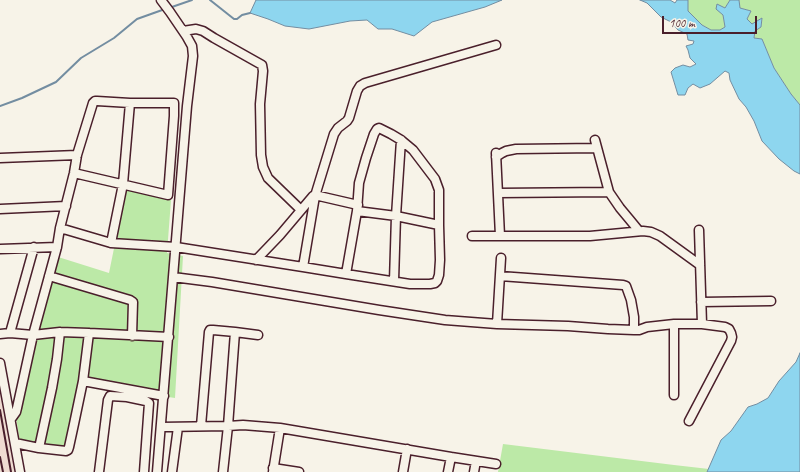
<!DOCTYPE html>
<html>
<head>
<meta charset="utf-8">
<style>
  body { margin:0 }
  #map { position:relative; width:800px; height:472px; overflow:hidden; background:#f7f3e8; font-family:Caveat,sans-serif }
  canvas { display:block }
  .scale { position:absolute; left:662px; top:16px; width:95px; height:18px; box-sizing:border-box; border:2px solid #4a1f2b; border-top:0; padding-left:5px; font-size:12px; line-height:14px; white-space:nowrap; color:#4a1f2b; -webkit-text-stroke:3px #f7f3e8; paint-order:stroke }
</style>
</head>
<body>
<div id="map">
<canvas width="800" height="472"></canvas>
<div class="scale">100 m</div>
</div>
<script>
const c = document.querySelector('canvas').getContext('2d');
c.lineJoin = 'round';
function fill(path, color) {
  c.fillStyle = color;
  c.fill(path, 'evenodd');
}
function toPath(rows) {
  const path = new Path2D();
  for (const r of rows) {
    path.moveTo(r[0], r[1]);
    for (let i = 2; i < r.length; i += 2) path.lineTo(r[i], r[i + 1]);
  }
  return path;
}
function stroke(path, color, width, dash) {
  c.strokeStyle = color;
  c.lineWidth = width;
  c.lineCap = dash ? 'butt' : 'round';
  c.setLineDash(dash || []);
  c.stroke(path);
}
fill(toPath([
  [0,376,16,472,0,472]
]), '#efdbd1');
fill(toPath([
  [688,0,730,0,725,8,717,5,723,15,725,27,720,30,711,30,702,25,688,11],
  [739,0,800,0,800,105,791,94,774,68,762,39,754,38,755,31,761,27,762,18,752,24,747,19,751,11,740,8],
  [126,189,171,200,167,253,183,256,175,398,83,384,72,454,21,450,15,410,55,256,109,273],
  [503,444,674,465,709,469,707,472,498,472]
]), '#bce9a7');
const water = toPath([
  [256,0,502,0,485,7,432,22,414,36,392,29,378,29,367,20,350,21,309,29,285,26,268,19,250,13,256,0],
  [640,0,670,0,675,3,677,0,688,0,688,11,702,25,711,30,720,30,725,27,723,15,716,9,717,4,725,8,730,0,739,0,740,8,751,11,747,19,752,24,762,18,761,27,755,31,754,38,762,39,774,68,791,94,800,105,800,174,794,171,779,159,762,141,754,121,746,107,739,99,730,80,729,73,725,71,710,84,700,88,693,84,688,88,685,95,678,95,671,72,675,68,683,65,690,67,696,64,690,58,688,50,686,46,693,44,694,41,688,40,687,34,678,30,671,22,661,17,647,3,640,0],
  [800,353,800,472,707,472,721,440,731,431,748,407,757,404,768,398,779,381,796,362,800,353]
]);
fill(water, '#8ed6ef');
stroke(water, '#738da1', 1);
stroke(toPath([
  [210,0,234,19,237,19,242,15,250,13],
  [169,8,192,0],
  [0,106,22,98,56,82,81,58,114,38,137,19,165,9]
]), '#738da1', 2);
const street = toPath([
  [183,31,196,29,203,31,214,38,262,65,263,71,260,104,261,155,263,167,268,178,301,210],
  [595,140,609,192,620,208,630,220,639,231],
  [496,153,500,236],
  [496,157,502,153,506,151,516,149,597,148],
  [0,158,77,155],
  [498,193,609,192],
  [0,209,66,206],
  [357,211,396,216,439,225],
  [60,228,111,243,176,247,303,267,346,274,410,284,430,284,435,283,437,281,439,275,440,260,439,225,439,190,435,179,413,150,401,140,391,134,379,128,377,129,374,134,366,158,359,183,357,211,346,274],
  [699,230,702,324],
  [472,236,590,236,643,231,651,232,660,236,700,265],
  [111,243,123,184,130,103],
  [0,249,57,247],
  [256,260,280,235,313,196,319,196,358,205],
  [303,267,315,196,334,134,338,128,347,121,349,118,357,91,360,86,365,83,496,45],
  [49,276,130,300,133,302,132,336],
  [500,276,623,285,626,286,631,300,634,317,634,330],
  [173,277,212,282,379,310,445,320,497,324,568,326,608,329,634,330,639,330,647,327,674,324,702,324,725,327,729,329,731,333,732,337,731,341,689,421],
  [394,281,396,216,401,140],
  [701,302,771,301],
  [497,324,501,258],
  [60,332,57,359,52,388,39,448,66,451,68,450,69,447,74,424,83,381,89,333],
  [235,332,258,335],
  [10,333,34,247],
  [0,334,10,333,33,335,60,332,89,333,169,337],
  [0,363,20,472],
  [83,381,164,396],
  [674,395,674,324],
  [11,419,16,412,17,408,33,335,57,247,60,228,74,173,77,155,93,103,95,101,97,101,130,103,174,103,174,116,168,195,74,173],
  [201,426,209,332,210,330,213,330,235,332,228,426,223,472],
  [161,427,228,426,243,425,280,428,451,457,496,464],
  [15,443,39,448],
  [273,468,299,472],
  [99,472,108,400,110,396,127,397,146,401,149,403,144,472],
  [157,472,187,106,193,56,192,46,187,37,170,12,161,0],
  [172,472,178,427],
  [273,472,280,428],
  [403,472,407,449],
  [448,472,451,457],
  [474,472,476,461]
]);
stroke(street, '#4a1f2b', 11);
stroke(street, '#f7f3e8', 8);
stroke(toPath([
  [0,410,11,472],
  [0,457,3,472]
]), '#4a1f2b', 2);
</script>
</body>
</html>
